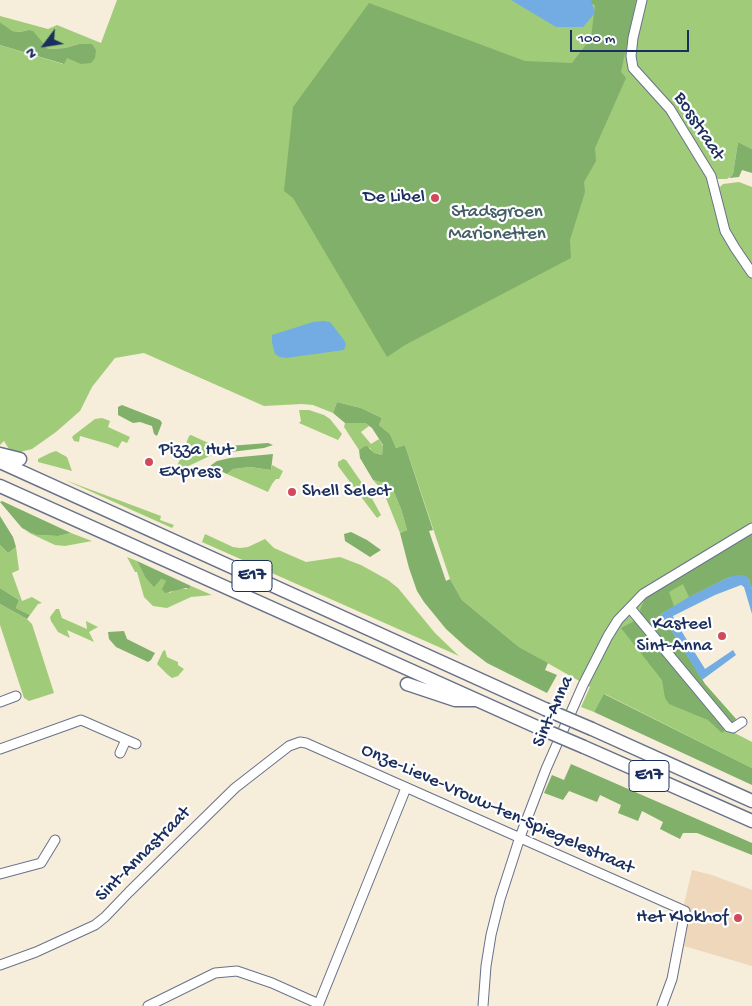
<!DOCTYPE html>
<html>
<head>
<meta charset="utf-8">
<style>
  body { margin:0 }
  #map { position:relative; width:752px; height:1006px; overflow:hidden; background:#f7eddb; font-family:"Gochi Hand",sans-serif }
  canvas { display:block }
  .north { position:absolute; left:20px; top:20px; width:50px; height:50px; -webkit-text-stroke:4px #fff; paint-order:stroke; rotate:239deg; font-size:14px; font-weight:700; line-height:20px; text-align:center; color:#1b2f5e }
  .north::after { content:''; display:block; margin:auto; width:18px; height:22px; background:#1b2f5e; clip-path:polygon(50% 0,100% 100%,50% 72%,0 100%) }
  .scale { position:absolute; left:570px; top:30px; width:119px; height:22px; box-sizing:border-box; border:2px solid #1b2f5e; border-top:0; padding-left:6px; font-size:15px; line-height:18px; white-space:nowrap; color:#1b2f5e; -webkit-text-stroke:4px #fff; paint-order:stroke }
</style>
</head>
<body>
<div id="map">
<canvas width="752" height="1006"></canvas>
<div class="north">N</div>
<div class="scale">100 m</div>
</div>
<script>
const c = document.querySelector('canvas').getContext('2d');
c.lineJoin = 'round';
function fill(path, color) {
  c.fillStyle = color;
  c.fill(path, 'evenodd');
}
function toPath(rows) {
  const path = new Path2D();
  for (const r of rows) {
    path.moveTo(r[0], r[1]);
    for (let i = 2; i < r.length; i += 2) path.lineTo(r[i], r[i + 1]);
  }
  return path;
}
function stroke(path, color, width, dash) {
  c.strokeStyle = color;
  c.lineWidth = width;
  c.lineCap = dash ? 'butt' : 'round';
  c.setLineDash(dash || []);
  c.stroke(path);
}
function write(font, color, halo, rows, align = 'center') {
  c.font = font + ' "Gochi Hand",sans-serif';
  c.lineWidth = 4.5;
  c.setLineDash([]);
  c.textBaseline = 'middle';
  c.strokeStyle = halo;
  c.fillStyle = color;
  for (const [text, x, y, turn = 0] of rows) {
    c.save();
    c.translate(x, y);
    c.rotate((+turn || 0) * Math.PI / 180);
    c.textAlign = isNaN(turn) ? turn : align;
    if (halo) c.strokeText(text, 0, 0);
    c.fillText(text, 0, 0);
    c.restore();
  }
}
fill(toPath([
  [692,870,712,875,752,890,752,966,684,946,690,908,684,904]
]), '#eed7bb');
fill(toPath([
  [117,0,752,0,752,149,738,142,733,174,727,179,716,179,720,187,723,184,739,182,752,187,752,589,748,578,742,575,737,575,729,577,661,614,705,684,736,719,727,729,752,742,752,768,605,694,594,712,581,707,590,687,519,647,462,600,450,579,405,445,396,448,390,434,379,425,382,418,361,408,337,402,333,413,313,405,302,404,264,406,144,353,115,358,92,387,80,411,56,432,32,449,20,452,9,449,4,441,0,445,0,45,63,64,65,59,79,44,65,48,48,49,28,30,20,32,11,31,0,22,0,16,48,29,57,25,101,43],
  [299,410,309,410,324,415,330,419,342,434,338,440,299,423,301,421],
  [102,418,110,421,108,427,130,437,127,443,122,441,118,448,108,444,80,436,79,442,74,441,72,437,74,435,95,419],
  [357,421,365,423,369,426,361,432,371,444,379,439,383,446,382,455,373,453,370,448,363,447,359,450,344,427,345,423],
  [191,435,217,447,212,451,214,454,180,470,176,469,189,436],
  [56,451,67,457,72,471,38,462,38,459,50,453],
  [343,459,346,460,369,493,381,515,377,518,338,466,338,462],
  [272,465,283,471,279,479,276,479,272,484,268,492,227,474,233,469,250,467,271,470],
  [65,480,161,516,160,520,174,525,172,528],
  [373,480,391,485,401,509,407,530,400,533,383,491],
  [25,531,37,535,58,536,71,533,92,541,65,546,55,545],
  [205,534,233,547,240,548,248,547,265,539,274,548,306,562,340,557,361,565,388,580,398,588,435,633,459,656,202,542],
  [0,545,8,553,16,547,19,570,12,573,22,601,32,597,42,603,38,604,30,615,16,608,19,600,0,588],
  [127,557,137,561,145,577,158,581,161,579,166,581,169,593,178,589,189,589,191,586,212,595,191,597,167,608,153,606,144,597,137,572,135,572],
  [0,604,27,619,32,624,54,693,29,701,24,698,0,625],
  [56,609,59,609,62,618,87,629,86,621,98,627,89,632,94,642,67,630,70,638,58,632,51,621,50,617],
  [165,650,167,657,178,662,178,665,184,669,178,676,172,678,168,675,157,664,163,651]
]), '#a0cc79');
fill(toPath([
  [584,0,636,0,621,72,626,78,595,148,596,161,584,182,585,192,570,240,571,258,405,345,387,357,293,198,284,191,293,107,369,3,525,61,572,63,591,38,595,5],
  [0,22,12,31,20,32,28,30,33,31,48,49,65,48,79,44,92,44,96,50,95,58,91,63,81,64,67,58,64,64,0,45],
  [738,142,752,149,752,173,742,170,739,177,729,178,733,174],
  [337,402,361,408,382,418,379,425,390,434,396,448,405,445,433,530,429,531,446,581,450,579,462,600,519,647,548,663,545,670,557,675,547,693,487,663,466,647,446,629,424,602,417,591,409,568,400,533,407,530,401,509,391,485,373,480,360,458,359,450,363,447,367,446,374,453,382,455,383,445,372,428,365,423,345,423,333,413],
  [122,405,160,420,162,423,157,436,154,434,152,426,140,422,133,423,118,415,118,407],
  [268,443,273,445,264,448,214,454,212,451,215,447],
  [273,454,271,470,250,467,233,469,227,474,210,466,217,461,230,458],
  [2,501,71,533,58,536,37,535,31,533,22,528,0,502],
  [0,516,13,537,16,547,8,553,0,545],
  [351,532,367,540,381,550,370,557,345,541,344,534],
  [752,532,752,589,748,578,729,577,689,597,683,584,669,592,674,606,661,614,705,684,736,719,722,733,708,720,669,704,665,698,662,680,621,628,642,617,640,610,645,599,685,573],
  [137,561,191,586,189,589,186,588,165,593,162,589,166,581,161,579,154,587,145,577],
  [0,588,19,600,16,608,30,615,27,619,0,604],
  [124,631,127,639,155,653,151,660,148,662,116,647,109,639,108,632],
  [604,694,752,768,752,785,594,712],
  [571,764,752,843,752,855,697,833,683,833,680,839,660,829,663,822,642,811,638,821,618,813,621,805,600,795,597,802,569,791,563,800,544,793,552,775,564,780]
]), '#80b069');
fill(toPath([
  [511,0,591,0,595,13,583,27,556,27],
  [323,321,330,322,344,340,346,344,344,350,286,358,280,357,275,354,272,343,272,335,313,322],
  [737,575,745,575,748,578,752,589,752,614,744,587,741,585,715,595,673,616,674,619,705,669,733,650,736,655,702,680,661,614,689,597,729,577]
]), '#72ace2');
const minor = toPath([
  [642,0,633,38,631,56,633,68,670,109,711,176,725,231,735,248,752,273],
  [630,608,729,727,733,728,742,722],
  [0,702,16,696],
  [0,749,81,720,136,744],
  [120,753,126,740],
  [0,874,41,863,55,840],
  [0,965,36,952,95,925,105,917,129,892,235,788,289,746,300,742,306,743,685,911,672,979,662,1006],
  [148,1006,215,973,237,971,272,983,319,1004],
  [318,1006,406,788],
  [483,1006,486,966,491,935,500,899,520,837,546,769,583,685,608,636,618,620,643,594,752,528]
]);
const highway = toPath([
  [0,454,20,459],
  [0,462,545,709],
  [0,486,537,727],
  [407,684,455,700,474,700],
  [592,729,752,801],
  [584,747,752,821]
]);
stroke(minor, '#68728a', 11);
stroke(highway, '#68728a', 15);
stroke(minor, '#fff', 9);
stroke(highway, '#fff', 12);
const highwayBridge = toPath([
  [545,709,592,729],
  [537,727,584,747]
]);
stroke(highwayBridge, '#68728a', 15, []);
stroke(highwayBridge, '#fff', 12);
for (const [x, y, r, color] of [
  [435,198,5,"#d1495b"],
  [149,462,5,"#d1495b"],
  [292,492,5,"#d1495b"],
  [722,636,5,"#d1495b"],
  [738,918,5,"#d1495b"]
]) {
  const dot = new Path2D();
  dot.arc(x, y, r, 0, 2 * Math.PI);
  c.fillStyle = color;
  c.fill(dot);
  stroke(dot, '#fff', 2);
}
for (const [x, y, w] of [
  [252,576,40],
  [649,776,40]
]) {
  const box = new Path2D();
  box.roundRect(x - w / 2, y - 15.5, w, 31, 4);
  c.fillStyle = '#fff';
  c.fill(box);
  stroke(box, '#1b2f5e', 1);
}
write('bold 18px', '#1b2f5e', null, [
  ["E17",252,576],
  ["E17",649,776]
]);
write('19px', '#1b2f5e', '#fff', [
  ["Bosstraat",698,127,57],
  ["Sint-Anna",554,712,-66],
  ["Onze-Lieve-Vrouw-ten-Spiegelestraat",497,810,24],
  ["Sint-Annastraat",144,855,-45]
]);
write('19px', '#1b2f5e', '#fff', [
  ["De Libel",425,198],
  ["Pizza Hut",159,451,"left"],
  ["Express",159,473,"left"],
  ["Shell Select",302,492,"left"],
  ["Kasteel",712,625],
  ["Sint-Anna",712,647],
  ["Het Klokhof",728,918]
], 'right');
write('19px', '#435e66', '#fff', [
  ["Stadsgroen",497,213],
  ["Marionetten",497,235]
]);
</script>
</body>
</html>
